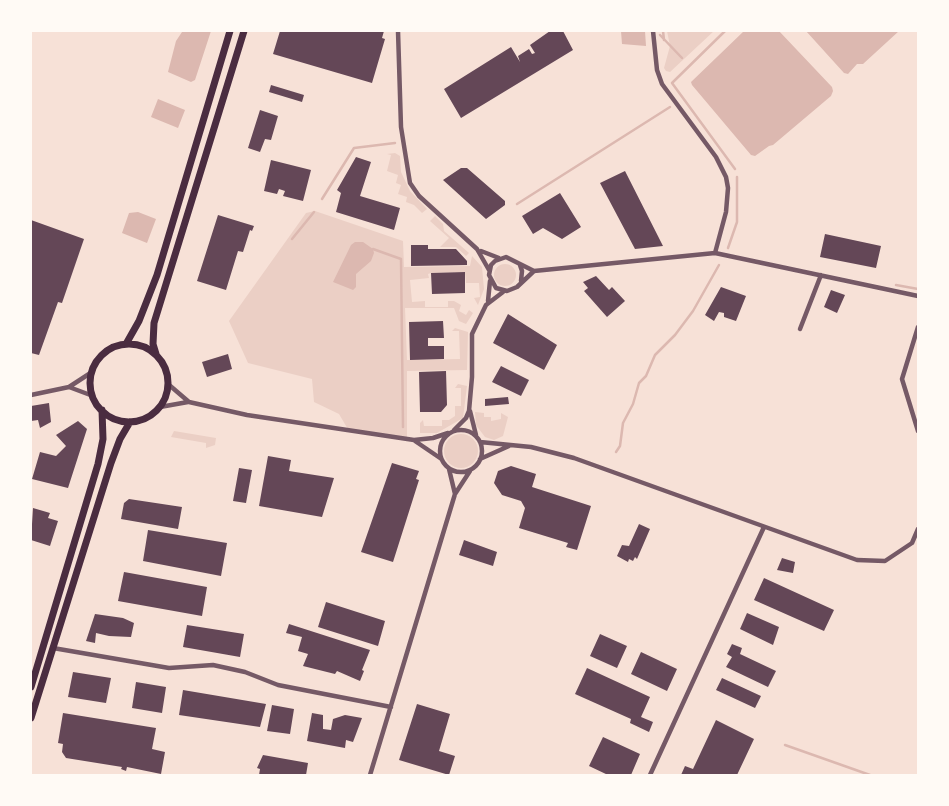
<!DOCTYPE html>
<html>
<head>
<meta charset="utf-8">
<style>
  body { margin:0 }
  #map { position:relative; width:949px; height:806px; overflow:hidden; background:#f7e1d7; font-family:Roboto,sans-serif }
  canvas { display:block }
  .frame { position:absolute; inset:0; border:32px solid #fffaf5; pointer-events:none }
</style>
</head>
<body>
<div id="map">
<canvas width="949" height="806"></canvas>
<div class="frame"></div>
</div>
<script>
const c = document.querySelector('canvas').getContext('2d');
c.lineJoin = 'round';
function fill(path, color) {
  c.fillStyle = color;
  c.fill(path, 'evenodd');
}
function toPath(rows) {
  const path = new Path2D();
  for (const r of rows) {
    if (r.length === 3) {
      path.moveTo(r[0] + r[2], r[1]);
      path.arc(r[0], r[1], r[2], 0, 2 * Math.PI);
      continue;
    }
    path.moveTo(r[0], r[1]);
    for (let i = 2; i < r.length; i += 2) path.lineTo(r[i], r[i + 1]);
  }
  return path;
}
function stroke(path, color, width, dash) {
  c.strokeStyle = color;
  c.lineWidth = width;
  c.lineCap = dash ? 'butt' : 'round';
  c.setLineDash(dash || []);
  c.stroke(path);
}
fill(toPath([
  [667,31,714,31,670,72,666,71,664,68,670,46],
  [395,153,400,156,401,172,410,191,427,209,422,213,414,205,406,202,407,197,398,194,401,185,396,183,398,175,387,171,391,155,387,154],
  [315,211,403,241,404,267,470,266,472,256,482,267,484,289,478,305,474,298,480,297,479,283,466,283,465,272,431,273,428,274,429,278,410,280,412,302,425,301,425,307,448,307,448,301,454,301,461,305,459,311,466,315,469,310,473,313,466,324,459,321,454,308,405,308,407,360,460,359,459,331,452,331,455,328,468,332,467,370,407,371,407,439,349,431,339,414,314,402,312,379,248,363,229,321,306,213],
  [435,216,443,224,444,231,469,253,466,256,456,247,440,247,449,238,430,221],
  [505,275,11],
  [458,384,467,386,463,418,437,433,420,433,420,423,423,420,424,426,442,426,442,420,449,420,455,416,455,406,461,406,461,388,455,388],
  [475,412,484,413,484,417,491,417,491,421,501,419,501,413,508,417,503,436,494,440,485,437,476,425],
  [174,431,216,438,215,445,206,448,206,443,171,437],
  [461,451,17]
]), '#ebcfc5');
fill(toPath([
  [211,31,195,80,191,82,168,72,176,41,182,32],
  [621,31,645,31,646,46,622,44],
  [744,31,779,31,832,87,833,91,831,96,773,145,769,146,755,156,751,155,692,85,691,82],
  [806,31,899,31,863,64,857,64,848,74,844,73],
  [158,99,185,110,178,128,151,117],
  [138,212,156,219,147,243,122,233,129,213],
  [355,242,363,242,373,249,374,253,371,261,356,274,356,287,353,290,333,282,351,245]
]), '#dcb8b0');
stroke(toPath([
  [663,31,664,40],
  [725,31,672,83,735,169],
  [660,35,682,58],
  [322,199,354,148,395,143],
  [517,204,670,107],
  [292,239,314,212],
  [728,248,737,222,737,177],
  [373,249,401,259,403,427],
  [896,285,918,289],
  [616,452,620,446,623,423,633,404,639,383,646,376,655,355,675,335,693,311,719,265],
  [785,745,870,775]
]), '#dcb8b0', 2.5);
fill(toPath([
  [280,31,384,31,382,38,385,39,372,83,273,54],
  [550,31,563,31,573,50,461,118,444,89,511,47,520,62,518,56,529,49,532,54,535,53,530,45],
  [271,85,304,95,302,102,269,92],
  [260,110,278,116,271,140,265,139,260,152,248,148],
  [356,157,371,162,360,196,400,208,394,230,336,212,341,193,337,190],
  [271,160,311,170,303,201,283,196,285,191,279,189,277,194,264,191],
  [461,168,467,168,505,201,505,205,486,219,443,180],
  [625,171,663,246,635,249,600,183],
  [560,193,581,227,562,239,543,228,533,234,522,216],
  [218,215,254,226,252,231,250,230,243,252,238,251,226,290,197,281],
  [31,220,84,239,62,303,58,302,39,355,31,353],
  [825,234,881,246,876,268,820,257],
  [411,245,428,245,428,249,456,249,467,261,467,265,411,266],
  [465,272,465,293,432,294,431,273],
  [596,276,609,290,612,287,625,301,607,317,584,291,588,288,583,282],
  [721,287,746,296,736,321,724,317,724,313,719,312,714,321,705,315],
  [831,290,845,295,837,313,824,307],
  [508,314,557,345,544,370,493,343],
  [443,321,444,338,428,338,428,346,444,346,444,359,410,360,409,322],
  [228,354,232,369,207,377,202,362],
  [501,366,529,380,521,396,492,382],
  [446,371,447,405,441,412,420,412,419,372],
  [508,397,509,404,485,406,485,399],
  [49,403,51,422,40,428,38,420,31,421,31,406],
  [78,421,87,429,68,488,32,479,40,452,56,456,66,446,56,435],
  [268,456,291,460,289,471,334,478,322,517,259,506],
  [392,463,419,471,416,479,419,480,393,562,361,552],
  [511,466,536,474,532,487,591,506,577,550,566,547,568,543,519,528,525,508,521,501,502,495,494,483,498,471],
  [239,468,252,470,246,503,233,501],
  [129,499,182,507,178,529,121,519,124,503],
  [33,508,50,513,48,518,58,521,50,546,31,540],
  [639,524,650,529,637,559,635,557,633,561,629,559,628,562,617,556,622,545,629,546],
  [148,530,227,543,221,576,143,561],
  [464,540,497,552,493,566,459,555],
  [782,558,795,562,793,573,777,570],
  [124,572,207,587,202,616,118,601],
  [764,578,834,610,824,631,754,600],
  [326,602,385,621,378,646,318,627],
  [747,613,779,627,773,645,740,629],
  [95,614,123,618,134,623,131,637,109,636,96,633,95,643,86,641],
  [289,624,370,650,362,670,364,671,360,681,337,671,335,674,303,666,308,654,298,651,302,637,286,633],
  [187,625,244,634,240,657,183,647],
  [600,634,627,646,617,668,590,656],
  [732,644,742,648,740,654,776,671,768,687,726,667,732,657,727,654],
  [641,652,677,669,667,691,631,674],
  [587,668,650,697,641,717,653,722,649,732,630,723,631,719,575,694],
  [73,672,111,678,106,703,68,697],
  [722,678,761,696,755,708,716,690],
  [136,682,166,687,162,713,132,708],
  [183,690,266,704,260,727,179,715],
  [417,704,450,714,439,751,455,756,449,775,399,760],
  [272,705,294,709,290,734,267,731],
  [63,713,156,728,152,749,165,752,161,774,127,767,126,771,121,769,122,767,66,758,62,752,63,744,58,743],
  [312,713,323,715,323,729,331,730,333,719,345,715,362,718,353,742,346,740,345,748,307,741],
  [716,720,754,739,737,775,681,775,685,766,693,769],
  [603,737,640,754,631,775,608,775,589,766],
  [263,755,308,763,306,775,259,775,260,769,257,768]
]), '#644757');
stroke(toPath([
  [398,31,401,127,410,183,419,196,477,249,489,270],
  [653,31,657,70,662,84,716,157,726,177,728,188,726,212,715,253],
  [481,251,499,258],
  [520,265,522,271,521,281],
  [534,271,506,257,495,261,491,265,489,275,496,288,507,291,517,287,534,271,715,253,918,296],
  [488,301,490,281],
  [918,327,902,379,918,431],
  [800,329,821,275],
  [168,384,189,402,247,415,414,440,433,438,448,433],
  [69,387,93,396],
  [31,395,69,387,92,372],
  [160,407,188,402],
  [470,411,476,435],
  [461,451,21],
  [454,430,466,418,469,411,472,377,472,334,486,305,503,292],
  [415,441,440,458],
  [480,442,531,447,574,458,857,560,885,561,912,543,918,529],
  [480,459,509,446],
  [449,469,455,494],
  [53,648,169,668,213,665,245,672,278,685,391,707],
  [370,775,455,494,470,471],
  [650,775,764,527]
]), '#755966', 4.5);
stroke(toPath([
  [126,344,139,321,157,275,230,31],
  [129,383,39],
  [156,354,153,344,154,323,244,31],
  [31,687,98,464,103,439,102,410],
  [31,718,111,463,120,439,130,422]
]), '#4a2c40', 7);
</script>
</body>
</html>
